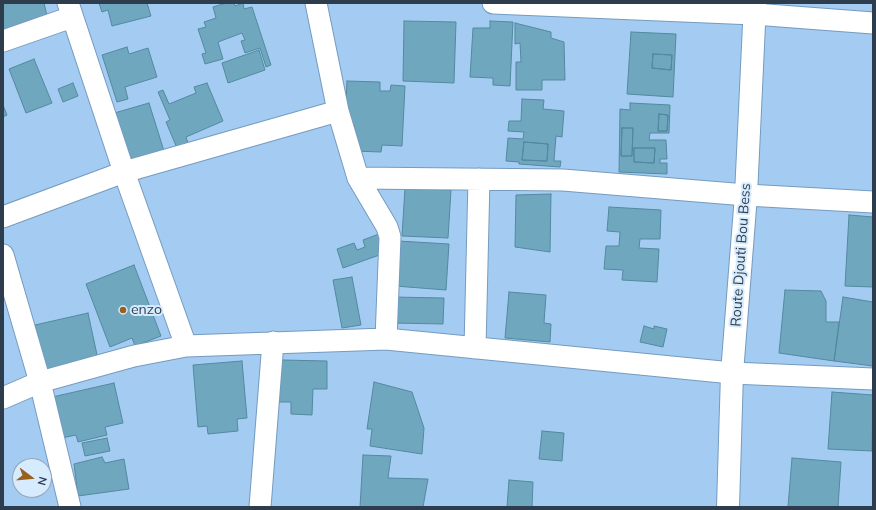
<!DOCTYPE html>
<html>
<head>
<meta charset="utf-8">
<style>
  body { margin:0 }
  #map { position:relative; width:876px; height:510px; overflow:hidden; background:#a4ccf2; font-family:Mulish,sans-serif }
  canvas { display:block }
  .frame { position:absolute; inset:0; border:4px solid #2d3d4d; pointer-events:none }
  .north { position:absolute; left:12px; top:458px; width:40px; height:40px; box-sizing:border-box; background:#d7ebfe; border:1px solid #93a5b7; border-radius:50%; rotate:106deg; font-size:11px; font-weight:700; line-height:16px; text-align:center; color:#2d3d4d }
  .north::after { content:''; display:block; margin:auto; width:14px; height:18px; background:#99621c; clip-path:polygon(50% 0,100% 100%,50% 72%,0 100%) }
</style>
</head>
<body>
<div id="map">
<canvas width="876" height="510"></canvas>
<div class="frame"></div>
<div class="north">N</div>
</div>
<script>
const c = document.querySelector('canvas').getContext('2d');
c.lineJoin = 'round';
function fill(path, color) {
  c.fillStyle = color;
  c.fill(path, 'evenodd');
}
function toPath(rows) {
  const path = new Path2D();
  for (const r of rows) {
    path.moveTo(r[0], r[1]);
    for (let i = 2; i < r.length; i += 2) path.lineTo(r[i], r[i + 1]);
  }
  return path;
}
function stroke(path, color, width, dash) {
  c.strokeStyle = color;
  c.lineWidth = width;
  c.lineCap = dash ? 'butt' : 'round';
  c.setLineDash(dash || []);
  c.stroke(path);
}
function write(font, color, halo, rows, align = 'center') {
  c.font = font + ' Mulish,sans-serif';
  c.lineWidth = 4;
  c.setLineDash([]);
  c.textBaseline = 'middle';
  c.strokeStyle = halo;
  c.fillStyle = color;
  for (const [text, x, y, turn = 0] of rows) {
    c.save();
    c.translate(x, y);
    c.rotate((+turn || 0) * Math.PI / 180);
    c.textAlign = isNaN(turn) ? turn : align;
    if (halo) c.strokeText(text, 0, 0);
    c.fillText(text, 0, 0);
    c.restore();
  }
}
const building = toPath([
  [3,3,44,3,48,20,3,30,3,3],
  [99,3,147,3,151,16,112,26,108,10,102,12,99,3],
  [226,3,234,3,235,6,243,3,244,9,252,7,271,65,266,67,260,48,245,53,241,41,245,40,242,33,218,42,223,59,205,64,202,54,206,53,198,29,206,27,204,22,216,18,213,7,226,3],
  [404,21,456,22,454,83,403,81,404,21],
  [490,21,513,22,510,86,493,85,493,78,470,77,473,28,490,28,490,21],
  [515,23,551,32,551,38,564,42,565,80,542,80,542,90,516,90,516,62,521,62,520,43,515,44,515,23],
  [631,32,676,34,673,97,627,94,631,32],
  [653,54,672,55,671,70,652,68,653,54],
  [127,47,129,54,148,48,157,77,125,87,128,99,117,102,102,55,127,47],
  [259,50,265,70,228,83,222,63,259,50],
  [653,54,672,55,671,70,652,68,653,54],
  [34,59,52,103,26,113,9,69,34,59],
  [347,81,380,82,380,91,390,91,391,85,405,86,402,146,382,145,381,152,353,151,354,125,345,124,347,81],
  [73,83,78,96,63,102,58,89,73,83],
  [207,83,223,121,186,137,188,143,177,148,166,122,170,120,158,92,163,90,169,104,196,93,194,87,207,83],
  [522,99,544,100,543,109,564,111,562,137,556,136,554,161,561,161,560,167,519,164,519,162,506,161,508,138,523,139,524,132,508,131,509,121,521,121,522,99],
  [524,142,548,144,547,161,522,160,524,142],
  [149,103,164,151,126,164,111,114,149,103],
  [630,103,670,105,669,133,650,133,649,140,666,140,667,159,660,159,660,163,667,163,667,174,619,172,620,109,630,110,630,103],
  [659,114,668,115,667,131,658,131,659,114],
  [622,128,633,128,632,156,621,156,622,128],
  [634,148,655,148,654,163,634,162,634,148],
  [3,105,7,115,3,117,3,105],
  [659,114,668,115,667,131,658,131,659,114],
  [622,128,633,128,632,156,621,156,622,128],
  [524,142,548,144,547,161,522,160,524,142],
  [634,148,655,148,654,163,634,162,634,148],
  [405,188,451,190,448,238,402,236,405,188],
  [551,194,550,252,515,247,516,195,551,194],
  [609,207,661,210,660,239,640,239,639,248,659,249,657,282,622,280,623,270,604,269,606,246,619,246,620,232,607,231,609,207],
  [849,215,873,217,873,287,845,286,849,215],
  [379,234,385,253,343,268,337,249,354,243,357,250,365,247,363,240,379,234],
  [398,241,449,244,446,290,395,286,398,241],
  [134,265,161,336,135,346,132,338,110,347,86,284,134,265],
  [352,277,361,325,342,328,333,280,352,277],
  [785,290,821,291,826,301,826,322,839,322,834,361,779,353,785,290],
  [509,292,546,295,544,323,551,324,550,342,505,338,509,292],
  [393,297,444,298,443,324,392,323,393,297],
  [843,297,873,302,873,366,834,361,843,297],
  [88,313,99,364,46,376,35,325,88,313],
  [644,326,654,329,654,326,667,329,663,347,640,342,644,326],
  [282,360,327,361,327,389,313,389,312,415,291,414,291,402,277,402,282,360],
  [242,361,247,418,237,419,238,431,208,434,207,426,198,427,193,365,242,361],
  [374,382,412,392,424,428,422,454,370,446,372,429,367,429,374,382],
  [114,383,123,423,105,427,107,435,78,442,76,435,57,439,48,398,114,383],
  [832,392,873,395,872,451,828,449,832,392],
  [542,431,564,433,562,461,539,459,542,431],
  [107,438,110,451,85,456,82,443,107,438],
  [363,455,391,456,388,478,428,479,423,507,360,507,363,455],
  [102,457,105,463,124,459,129,489,78,496,74,464,102,457],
  [792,458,841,462,838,507,788,507,792,458],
  [509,480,533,482,532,507,507,507,509,480]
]);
fill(building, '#6fa7bf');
stroke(building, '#5289a0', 1);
const minor = toPath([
  [68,3,124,172,186,346],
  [316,3,338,111,358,178,387,227,390,237,386,339],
  [493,3,754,14,873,23],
  [3,41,72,17],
  [358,178,563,180,746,195,873,202],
  [3,217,124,172,338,111],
  [3,255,40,382,70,507],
  [475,348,479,179],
  [3,398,40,382,134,356,186,346,386,339,732,373,873,379],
  [260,507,273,342]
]);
const secondary = toPath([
  [728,507,732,373,746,195,755,3]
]);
stroke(minor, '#759bbf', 23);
stroke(secondary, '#759bbf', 24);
stroke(minor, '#fff', 21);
stroke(secondary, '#fff', 22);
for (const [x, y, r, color] of [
  [123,310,4,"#99621c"]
]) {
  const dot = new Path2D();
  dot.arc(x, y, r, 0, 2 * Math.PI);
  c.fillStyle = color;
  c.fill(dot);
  stroke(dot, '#d7ebfe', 1.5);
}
write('14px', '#2d3d4d', '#d7ebfe', [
  ["Route Djouti Bou Bess",741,255,-86]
]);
write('14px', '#2d3d4d', '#d7ebfe', [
  ["enzo",131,310]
], 'left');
</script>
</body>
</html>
